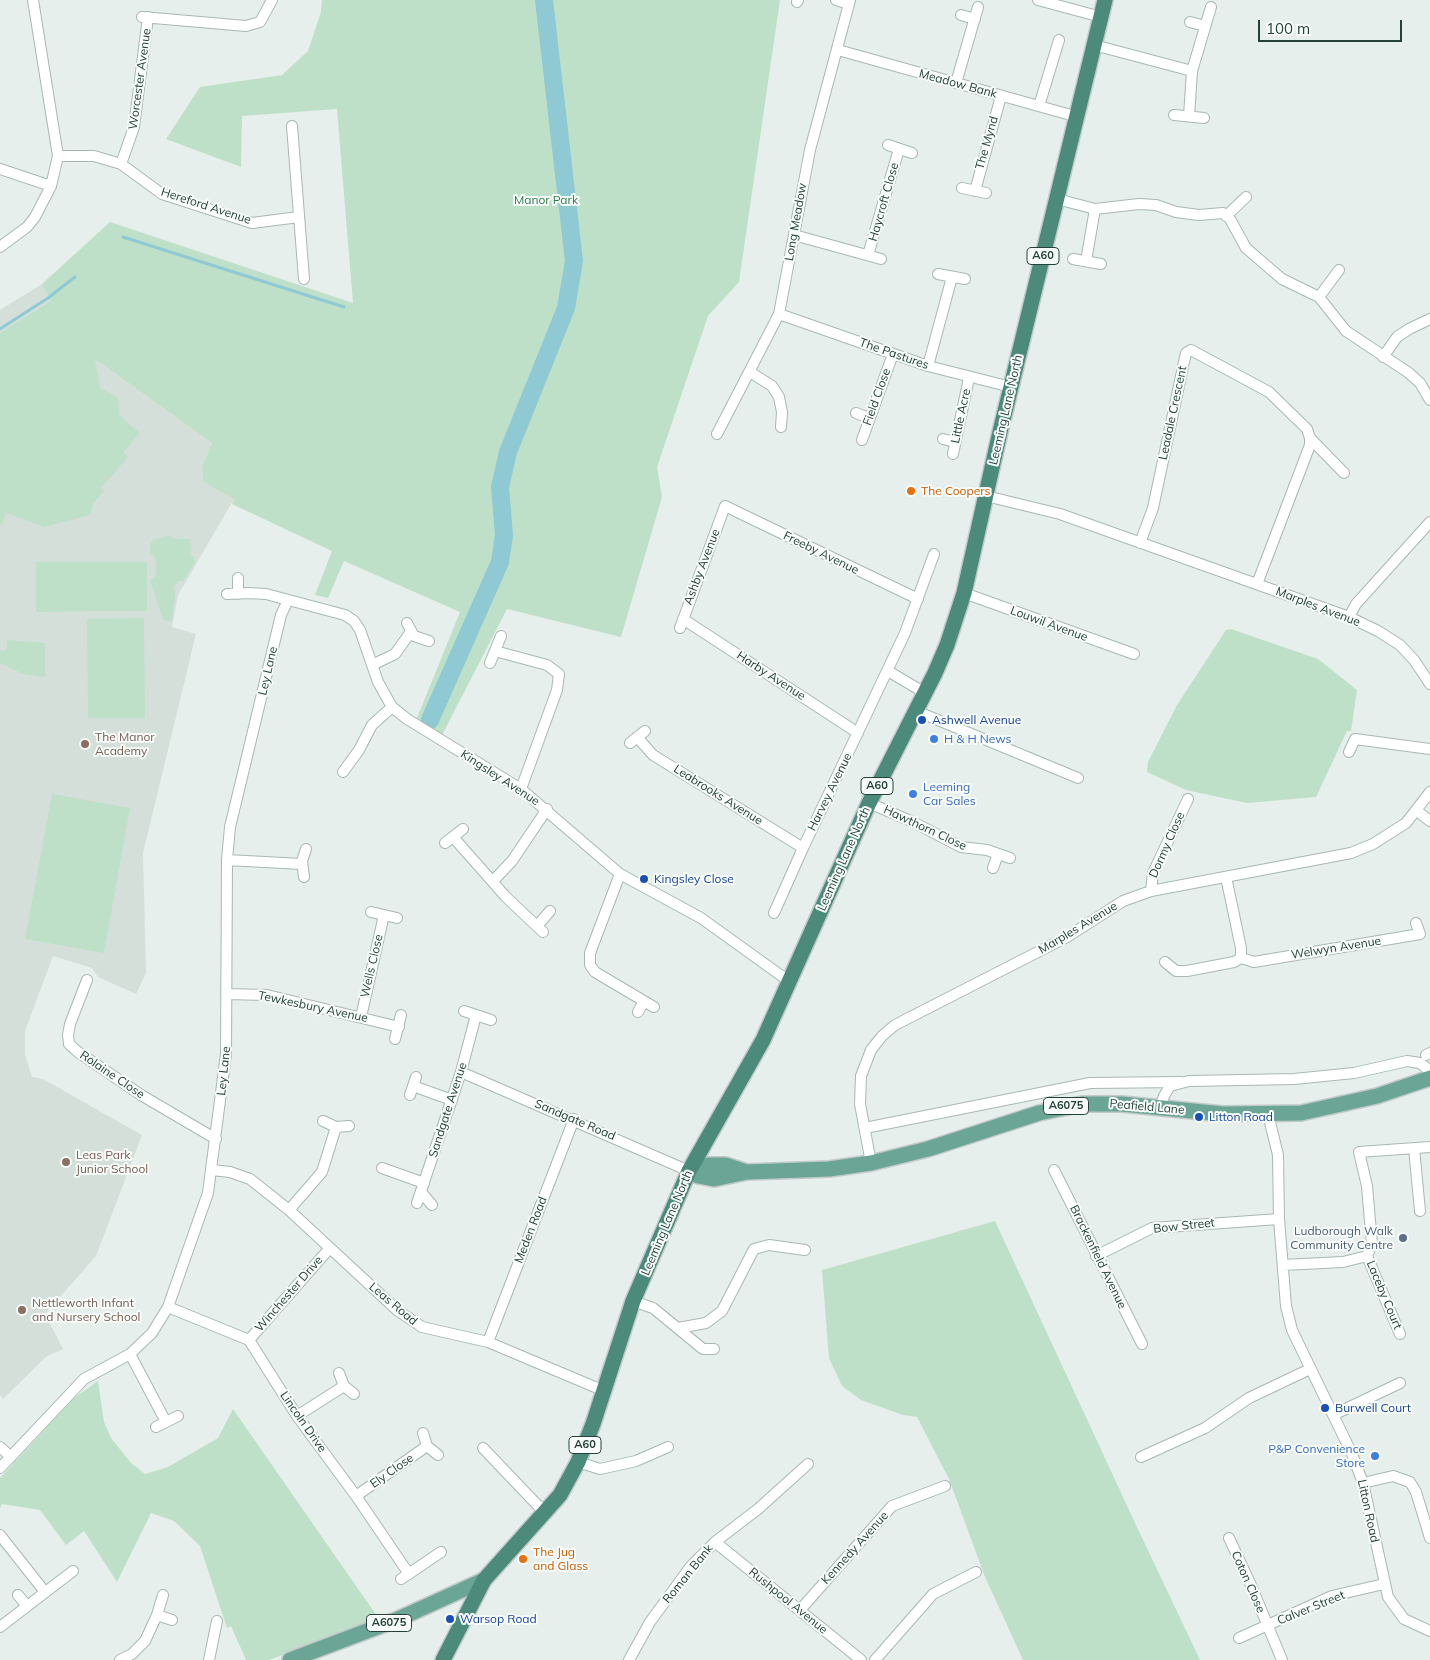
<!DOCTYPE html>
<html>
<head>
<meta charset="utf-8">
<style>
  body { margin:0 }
  #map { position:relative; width:1430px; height:1660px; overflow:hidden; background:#e6efeb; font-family:Mulish,sans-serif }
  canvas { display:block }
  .scale { position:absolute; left:1258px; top:20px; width:144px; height:22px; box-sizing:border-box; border:2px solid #24423a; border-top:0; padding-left:6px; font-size:15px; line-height:18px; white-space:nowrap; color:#24423a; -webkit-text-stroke:4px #f7fbf9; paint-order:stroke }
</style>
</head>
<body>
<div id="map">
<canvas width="1430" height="1660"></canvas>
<div class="scale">100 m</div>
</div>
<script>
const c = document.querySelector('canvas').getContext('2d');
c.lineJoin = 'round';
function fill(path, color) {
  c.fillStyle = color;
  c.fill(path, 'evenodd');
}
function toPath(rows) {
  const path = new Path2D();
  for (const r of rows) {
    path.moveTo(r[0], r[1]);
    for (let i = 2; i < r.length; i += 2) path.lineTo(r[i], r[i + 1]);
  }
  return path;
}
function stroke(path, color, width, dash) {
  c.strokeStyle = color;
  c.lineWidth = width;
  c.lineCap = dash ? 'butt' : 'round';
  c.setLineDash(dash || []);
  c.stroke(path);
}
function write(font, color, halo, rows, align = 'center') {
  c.font = font + ' Mulish,sans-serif';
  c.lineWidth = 4;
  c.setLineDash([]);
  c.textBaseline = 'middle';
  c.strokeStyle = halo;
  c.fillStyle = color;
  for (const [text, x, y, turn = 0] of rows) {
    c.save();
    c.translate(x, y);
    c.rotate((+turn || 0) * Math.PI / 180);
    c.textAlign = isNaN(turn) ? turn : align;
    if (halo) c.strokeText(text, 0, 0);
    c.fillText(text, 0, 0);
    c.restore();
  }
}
fill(toPath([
  [42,284,77,346,212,443,202,465,234,499,178,595,172,627,196,634,143,853,146,973,136,994,98,977,92,968,53,956,25,1031,25,1055,32,1077,43,1079,142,1135,96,1256,45,1314,63,1349,47,1356,3,1399,0,1394,0,310]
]), '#d4dfda');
fill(toPath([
  [322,0,780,0,739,282,708,316,657,467,662,497,621,637,507,609,440,739,415,723,460,612,344,561,328,598,315,595,332,551,232,504,234,499,204,482,202,466,212,443,95,359,100,388,118,398,120,416,140,433,123,452,128,457,101,488,104,491,93,503,90,515,44,527,6,513,2,525,0,523,0,333,51,301,42,284,110,222,353,303,337,109,242,116,241,167,166,139,200,87,282,75,308,51,321,12],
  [168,535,174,539,189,539,191,544,190,555,194,557,195,562,183,581,178,581,174,587,175,594,172,621,163,620,150,580,156,576,156,559,150,552,150,544,154,540],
  [36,562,147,562,147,611,36,612],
  [144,618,145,718,88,718,87,619],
  [1231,629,1318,659,1357,690,1351,731,1347,731,1316,797,1247,803,1186,790,1147,772,1148,762,1177,705,1226,630],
  [7,640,45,643,45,677,23,674,0,663,0,650,7,650],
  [52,794,130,808,104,953,25,939],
  [995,1221,1136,1525,1200,1660,1023,1660,985,1577,949,1479,917,1417,903,1415,861,1400,842,1386,829,1358,822,1270],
  [98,1381,104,1422,111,1438,131,1463,145,1474,168,1467,218,1438,233,1409,379,1619,269,1660,246,1660,231,1626,227,1628,200,1546,174,1521,151,1513,117,1582,84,1531,66,1545,40,1510,2,1504,0,1508,0,1478,74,1398]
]), '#bfe0c8');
stroke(toPath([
  [123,237,344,307],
  [0,329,48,298,75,277]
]), '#8ec9d4', 3);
stroke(toPath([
  [430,720,500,562,504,535,500,487,508,452,566,308,574,261,544,0]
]), '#8ec9d4', 18);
const minor = toPath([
  [836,0,849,4],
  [1038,0,1101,17],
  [797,2,798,0],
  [961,15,975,19],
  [142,17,246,26,260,22,272,0],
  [1190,22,1205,26],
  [1094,45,1192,71],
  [838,50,1078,117],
  [956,83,978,7],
  [1039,106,1059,40],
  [1174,115,1204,118],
  [1189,116,1192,71,1211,7],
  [292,126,304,279],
  [888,145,912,153],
  [58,156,94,156,121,164,134,127,148,17],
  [121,164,162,194,252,223,299,217],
  [0,169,51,186],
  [962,188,986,193],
  [975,191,1001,96],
  [1057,199,1095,209,1139,204,1156,205,1176,212,1199,215,1223,213,1230,219,1246,248,1282,279,1319,297,1346,331,1409,373,1420,383,1430,400],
  [1226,216,1246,197],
  [794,235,881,259],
  [0,247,27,227,35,217,51,186,58,156,33,0],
  [868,255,899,149],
  [1073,259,1101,264],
  [1086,261,1095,209],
  [938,274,965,279],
  [1319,297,1339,270],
  [779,314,928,366,1011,387],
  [1383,357,1397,337,1409,329,1430,319],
  [928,366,952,277],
  [750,372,772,386,779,397,782,412,781,427],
  [856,413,869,418],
  [717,434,779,314,810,150,850,0],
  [1310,438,1344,473],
  [943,439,955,442],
  [862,440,893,354],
  [953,454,969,378],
  [986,496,1060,514,1349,617,1378,631,1400,645,1414,660,1430,684],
  [1140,543,1153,508,1184,362,1186,353,1191,350,1269,392,1307,429,1310,438,1310,445,1257,584],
  [238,578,238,594],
  [964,593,1134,654],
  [227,594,249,593,266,594,345,615,354,621,360,630,378,682,392,707,407,719,521,789,620,874,701,918,790,982],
  [1349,617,1356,604,1430,522],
  [683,619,858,733],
  [407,623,414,636,429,641],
  [680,628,725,506,918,599],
  [495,651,547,665,559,674,557,690,521,789],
  [490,663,501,636],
  [372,665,395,654,410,633],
  [888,671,925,693],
  [916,711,1078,778],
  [637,737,653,755,803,848],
  [630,743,645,731],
  [1349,752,1355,739,1430,749],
  [343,772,359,750,372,725,392,707],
  [869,803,913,822,961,847,987,850,1010,858],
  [1417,811,1430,821],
  [453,837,506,897,543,932],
  [445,843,463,829],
  [227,860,302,864],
  [993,868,998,854],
  [620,874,590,953,590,965,595,972,654,1007],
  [304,877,302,861,306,849],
  [1226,877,1241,948,1241,958],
  [493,881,512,861,547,809],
  [1151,891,1153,873,1188,799],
  [371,912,397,918],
  [774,913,803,848,905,633,934,554],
  [537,926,550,911],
  [1165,962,1176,971,1187,971,1234,962,1241,958,1254,962,1420,934,1416,923],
  [87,980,70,1024,68,1035,69,1044,78,1052,141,1095,216,1139],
  [226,994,267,995,399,1027],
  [464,1011,491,1020],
  [638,1012,644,1001],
  [361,1017,384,915],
  [395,1039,401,1015],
  [1426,1055,1430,1053],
  [461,1072,689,1171],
  [413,1086,452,1100],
  [410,1095,416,1077],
  [1160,1108,1164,1096,1170,1086,1189,1081,1294,1079,1354,1073,1407,1061,1420,1063,1430,1071],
  [1268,1114,1278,1155,1279,1219,1286,1306,1292,1330,1352,1454,1363,1483,1388,1597,1404,1619,1430,1631],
  [323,1121,336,1127,349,1126],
  [865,1128,1090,1083,1181,1082],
  [1414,1148,1420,1211],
  [871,1163,860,1104,861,1076,871,1050,882,1036,895,1025,1067,937,1123,901,1151,891,1351,853,1373,844,1406,823,1430,792],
  [382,1168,424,1183],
  [212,1170,230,1172,250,1179,289,1210,397,1310,422,1327,488,1342,602,1390],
  [1054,1170,1142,1344],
  [421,1192,432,1205],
  [417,1203,461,1072,476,1015],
  [289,1210,322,1172,336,1127],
  [1096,1256,1152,1228,1279,1219],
  [1367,1256,1400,1334],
  [1283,1265,1343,1262,1367,1256,1372,1244,1367,1186,1359,1152,1430,1147],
  [633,1301,653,1308,703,1349,714,1349],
  [168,1307,249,1340,297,1416,356,1496,409,1574],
  [678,1328,706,1323,722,1311,754,1249,769,1245,805,1250],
  [249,1340,329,1249],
  [488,1342,574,1119],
  [130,1354,166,1422],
  [339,1373,344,1386,354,1394],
  [1333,1415,1400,1383],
  [297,1416,344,1386],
  [156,1427,178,1416],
  [423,1433,427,1446,438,1455],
  [0,1447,11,1457],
  [483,1448,544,1512],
  [1141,1457,1205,1428,1249,1398,1310,1369],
  [578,1462,600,1469,636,1461,668,1447],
  [0,1468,84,1379,130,1354,152,1333,168,1307,208,1193,226,1054,227,860,230,827,281,615,288,600],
  [1363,1483,1393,1476,1410,1482,1416,1492,1430,1538],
  [356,1496,427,1446],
  [0,1535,45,1592],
  [1229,1538,1250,1583,1282,1660],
  [715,1542,861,1660],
  [401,1579,441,1552],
  [18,1595,27,1606],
  [800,1610,892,1506,945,1486],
  [157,1615,172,1620],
  [0,1627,73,1571],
  [1239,1638,1332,1596,1384,1584],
  [120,1660,132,1654,145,1641,157,1615,163,1595],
  [209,1660,217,1621],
  [629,1660,650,1622,691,1566,715,1542,758,1509,808,1464],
  [875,1660,933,1594,976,1572]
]);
const primary = toPath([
  [689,1171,698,1176,714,1179,747,1172,829,1169,871,1163,928,1149,1039,1113,1082,1104,1122,1104,1223,1114,1301,1113,1377,1096,1430,1078],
  [689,1171,709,1165,726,1165,747,1172],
  [290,1660,396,1620,484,1580]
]);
const trunk = toPath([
  [443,1660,484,1580,560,1495,578,1462,593,1424,633,1301,689,1171,763,1040,869,803,935,673,947,645,964,593,1000,432,1105,0]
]);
stroke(minor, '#a8b8b2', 12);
stroke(primary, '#c2cac8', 18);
stroke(trunk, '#c2cac8', 18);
stroke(minor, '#fff', 10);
stroke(primary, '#6aa596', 15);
stroke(trunk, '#4c8a7c', 15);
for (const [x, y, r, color] of [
  [911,491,5,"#e8710a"],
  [922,720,5,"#1a4fb4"],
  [934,739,5,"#3f7fe0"],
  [85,744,5,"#8d6e63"],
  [913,794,5,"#3f7fe0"],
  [644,879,5,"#1a4fb4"],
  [1199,1117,5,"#1a4fb4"],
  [66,1162,5,"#8d6e63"],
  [1403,1238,5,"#5c6f8a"],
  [22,1310,5,"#8d6e63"],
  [1325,1408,5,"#1a4fb4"],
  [1375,1456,5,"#3f7fe0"],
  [523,1559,5,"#e8710a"],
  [450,1619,5,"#1a4fb4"]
]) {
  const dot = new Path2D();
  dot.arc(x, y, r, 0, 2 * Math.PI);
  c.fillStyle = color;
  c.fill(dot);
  stroke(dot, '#f7fbf9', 2);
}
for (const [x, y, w] of [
  [1043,256,32],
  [877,786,32],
  [1066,1106,45],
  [585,1445,32],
  [389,1623,45]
]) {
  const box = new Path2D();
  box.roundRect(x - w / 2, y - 8.5, w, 17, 4);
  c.fillStyle = '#f7fbf9';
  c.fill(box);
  stroke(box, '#24423a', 1);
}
write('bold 11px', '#24423a', null, [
  ["A60",1043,256],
  ["A60",877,786],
  ["A6075",1066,1106],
  ["A60",585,1445],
  ["A6075",389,1623]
]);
write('12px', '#24423a', '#f7fbf9', [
  ["Worcester Avenue",140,79,-82],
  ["Meadow Bank",958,84,15],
  ["The Mynd",987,143,-74],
  ["Haycroft Close",884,202,-74],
  ["Hereford Avenue",206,206,18],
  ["Long Meadow",796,222,-80],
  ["The Pastures",894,354,19],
  ["Field Close",877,397,-70],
  ["Leeming Lane North",1006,410,-77],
  ["Leadale Crescent",1173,413,-78],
  ["Little Acre",961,416,-78],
  ["Freeby Avenue",821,553,26],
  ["Ashby Avenue",702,567,-69],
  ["Marples Avenue",1318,607,21],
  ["Louwil Avenue",1049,624,20],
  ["Ley Lane",268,671,-77],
  ["Harby Avenue",771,676,33],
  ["Kingsley Avenue",500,778,33],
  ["Harvey Avenue",830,792,-64],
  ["Leabrooks Avenue",718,795,32],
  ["Hawthorn Close",925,828,25],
  ["Dormy Close",1167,845,-66],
  ["Leeming Lane North",844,859,-66],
  ["Marples Avenue",1078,928,-31],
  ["Welwyn Avenue",1336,948,-9],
  ["Wells Close",372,966,-77],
  ["Tewkesbury Avenue",313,1007,12],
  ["Ley Lane",224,1071,-84],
  ["Rolaine Close",112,1075,34],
  ["Peafield Lane",1147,1107,5],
  ["Sandgate Avenue",448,1110,-72],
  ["Sandgate Road",575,1120,23],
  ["Leeming Lane North",667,1223,-67],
  ["Bow Street",1184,1226,-6],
  ["Meden Road",531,1230,-69],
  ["Brackenfield Avenue",1098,1257,64],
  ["Winchester Drive",289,1294,-49],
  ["Laceby Court",1384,1295,67],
  ["Leas Road",393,1304,40],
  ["Lincoln Drive",303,1422,55],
  ["Ely Close",392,1471,-35],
  ["Litton Road",1368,1511,78],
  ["Kennedy Avenue",855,1548,-48],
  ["Roman Bank",688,1574,-51],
  ["Coton Close",1248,1582,66],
  ["Rushpool Avenue",788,1601,39],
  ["Calver Street",1311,1608,-22]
]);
write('12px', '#2d7a4b', '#f7fbf9', [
  ["Manor Park",546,200]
]);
write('12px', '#c56008', '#f7fbf9', [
  ["The Coopers",921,491],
  ["The Jug",533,1552],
  ["and Glass",533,1566]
], 'left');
write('12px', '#164399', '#f7fbf9', [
  ["Ashwell Avenue",932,720],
  ["Kingsley Close",654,879],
  ["Litton Road",1209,1117],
  ["Burwell Court",1335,1408],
  ["Warsop Road",460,1619]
], 'left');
write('12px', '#785e54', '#f7fbf9', [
  ["The Manor",95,737],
  ["Academy",95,751],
  ["Leas Park",76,1155],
  ["Junior School",76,1169],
  ["Nettleworth Infant",32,1303],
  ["and Nursery School",32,1317]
], 'left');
write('12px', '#366cbe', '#f7fbf9', [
  ["H & H News",944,739],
  ["Leeming",923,787],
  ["Car Sales",923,801],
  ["P&P Convenience",1365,1449,"right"],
  ["Store",1365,1463,"right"]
], 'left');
write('12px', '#4e5e75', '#f7fbf9', [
  ["Ludborough Walk",1393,1231],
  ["Community Centre",1393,1245]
], 'right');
</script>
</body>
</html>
